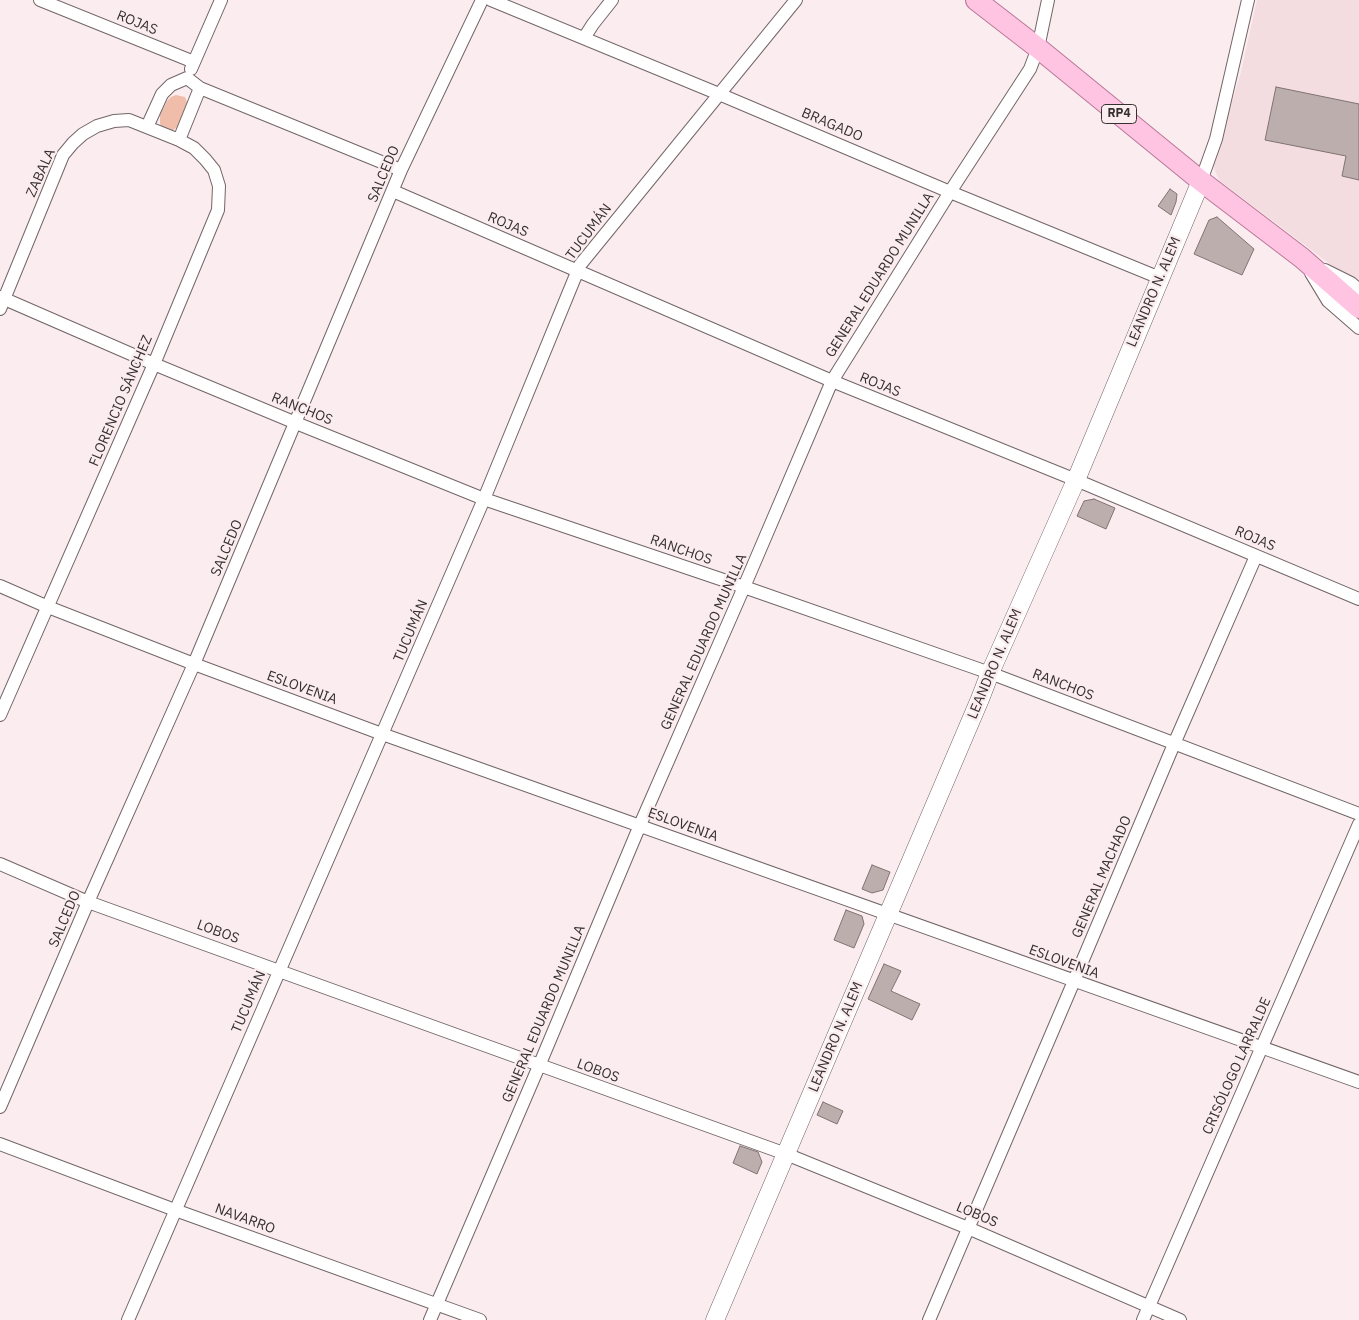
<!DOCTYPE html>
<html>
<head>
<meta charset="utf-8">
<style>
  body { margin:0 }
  canvas { display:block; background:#fbecef }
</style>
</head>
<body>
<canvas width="1359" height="1320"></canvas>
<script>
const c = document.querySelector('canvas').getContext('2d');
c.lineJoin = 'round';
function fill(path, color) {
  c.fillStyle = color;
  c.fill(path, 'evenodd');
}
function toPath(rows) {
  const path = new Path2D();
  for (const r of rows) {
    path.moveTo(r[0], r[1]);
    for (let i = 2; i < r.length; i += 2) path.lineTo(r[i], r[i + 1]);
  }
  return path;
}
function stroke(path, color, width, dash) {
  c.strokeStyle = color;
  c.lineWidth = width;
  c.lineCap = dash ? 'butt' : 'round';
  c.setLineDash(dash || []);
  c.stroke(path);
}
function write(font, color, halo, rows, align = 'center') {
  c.font = font + ' "IBM Plex Sans",sans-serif';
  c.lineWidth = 4.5;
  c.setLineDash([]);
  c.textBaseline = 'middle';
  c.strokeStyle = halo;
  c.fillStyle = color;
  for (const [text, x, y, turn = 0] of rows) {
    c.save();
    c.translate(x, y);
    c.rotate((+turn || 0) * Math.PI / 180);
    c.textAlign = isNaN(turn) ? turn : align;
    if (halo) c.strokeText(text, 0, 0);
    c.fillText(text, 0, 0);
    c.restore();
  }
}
fill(toPath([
  [1257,0,1359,0,1359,286,1220,181,1217,176,1214,168,1214,161,1241,72]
]), '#f4dde0');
fill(toPath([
  [176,95,185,97,188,105,180,125,172,131,163,128,160,124,160,115,167,101,171,97]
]), '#efbda9');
const building = toPath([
  [1276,87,1359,104,1359,180,1342,176,1346,156,1265,140,1276,87],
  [1170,189,1177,194,1176,202,1171,215,1158,206,1170,189],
  [1217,217,1254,249,1242,275,1194,254,1209,220,1217,217],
  [1094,499,1115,508,1106,529,1077,516,1084,501,1094,499],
  [872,865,890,872,883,890,872,893,862,889,872,865],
  [846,910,862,916,864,924,854,948,834,940,846,910],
  [884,964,901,971,891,991,920,1004,912,1020,868,999,884,964],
  [823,1102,843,1111,837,1124,817,1115,823,1102],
  [740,1146,758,1152,762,1162,757,1174,733,1163,740,1146]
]);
fill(building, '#bcaead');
stroke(building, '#807372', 1);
const street = toPath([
  [40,0,194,62],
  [491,0,719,94,950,192,1160,278],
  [584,38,593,24,612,0],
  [191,69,221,0],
  [147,127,162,94,171,85,187,78,200,88,401,170],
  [179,140,200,88],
  [1201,181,1216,139,1248,0],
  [393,191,832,381,1076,480,1359,599],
  [1325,270,1351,283,1359,290],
  [1311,273,1328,301,1359,328],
  [0,297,154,364,296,423,484,499,744,587,990,673,1359,814],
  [0,309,63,155,73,143,83,134,97,126,114,121,129,120,179,140,194,148,205,159,214,170,219,186,218,210,154,364,0,715],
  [0,586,48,607,194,664,382,734,1359,1082],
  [0,864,88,902,786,1154,968,1228,1180,1320],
  [0,1107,88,902,194,664,401,170,482,0],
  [0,1144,175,1210,480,1320],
  [128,1320,484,499,580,265,796,0],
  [430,1320,539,1066,640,825,744,587,832,381,950,192,1030,69,1038,48,1048,0],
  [929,1320,1074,981,1174,744,1256,556],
  [1143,1320,1359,824]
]);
const secondary = toPath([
  [715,1320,980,699,990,673,1076,480,1201,181]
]);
const primary = toPath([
  [976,0,1038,48,1201,181,1302,258,1359,308]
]);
stroke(street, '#726667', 14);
stroke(secondary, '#726667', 19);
stroke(primary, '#b97797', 22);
stroke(street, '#fff', 12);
stroke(secondary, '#fff', 18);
stroke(primary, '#ffc4e2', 20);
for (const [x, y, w] of [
  [1119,114,35]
]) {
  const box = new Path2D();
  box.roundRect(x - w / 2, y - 9.5, w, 19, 4);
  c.fillStyle = '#fbecef';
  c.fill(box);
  stroke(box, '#363031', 1);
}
write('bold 12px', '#363031', null, [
  ["RP4",1119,114]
]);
write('14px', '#363031', '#fbecef', [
  ["ROJAS",137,23,22],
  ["BRAGADO",832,125,23],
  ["ZABALA",41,173,-66],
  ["SALCEDO",384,174,-67],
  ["ROJAS",508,225,23],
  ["TUCUMÁN",589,232,-53],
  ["GENERAL EDUARDO MUNILLA",880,275,-58],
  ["LEANDRO N. ALEM",1154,292,-67],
  ["ROJAS",880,385,22],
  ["FLORENCIO SÁNCHEZ",121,401,-67],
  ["RANCHOS",302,409,22],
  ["ROJAS",1255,539,23],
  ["SALCEDO",227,548,-67],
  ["RANCHOS",681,550,19],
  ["TUCUMÁN",411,631,-67],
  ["GENERAL EDUARDO MUNILLA",704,642,-66],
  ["LEANDRO N. ALEM",995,664,-67],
  ["RANCHOS",1063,685,21],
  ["ESLOVENIA",302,688,20],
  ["ESLOVENIA",683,825,20],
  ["GENERAL MACHADO",1102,877,-67],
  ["SALCEDO",65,919,-67],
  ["LOBOS",218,932,20],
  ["ESLOVENIA",1064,962,20],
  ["TUCUMÁN",249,1002,-67],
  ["GENERAL EDUARDO MUNILLA",544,1014,-67],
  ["LEANDRO N. ALEM",836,1037,-67],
  ["CRISÓLOGO LARRALDE",1237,1066,-66],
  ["LOBOS",598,1071,20],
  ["LOBOS",977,1215,23],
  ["NAVARRO",245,1219,20]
]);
</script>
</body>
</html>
